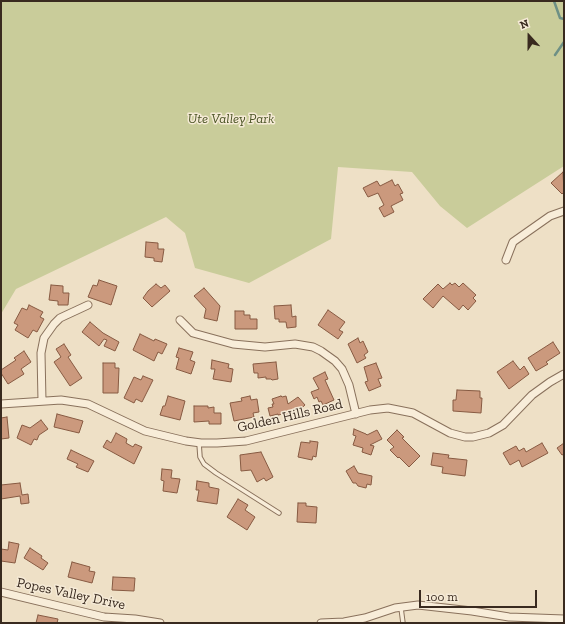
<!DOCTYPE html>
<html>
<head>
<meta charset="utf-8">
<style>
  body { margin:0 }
  #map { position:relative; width:565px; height:624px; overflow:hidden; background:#eee0c6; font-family:"Zilla Slab",serif }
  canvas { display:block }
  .frame { position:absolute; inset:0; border:2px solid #392a1f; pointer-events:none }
  .north { position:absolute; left:509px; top:16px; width:40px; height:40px; -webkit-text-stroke:3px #f5ead6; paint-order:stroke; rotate:339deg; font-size:11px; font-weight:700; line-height:16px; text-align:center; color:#392a1f }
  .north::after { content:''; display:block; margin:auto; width:14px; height:18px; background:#392a1f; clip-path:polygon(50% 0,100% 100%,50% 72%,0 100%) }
  .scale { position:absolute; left:419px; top:590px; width:118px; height:18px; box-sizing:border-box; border:2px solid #392a1f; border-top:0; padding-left:5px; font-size:12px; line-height:14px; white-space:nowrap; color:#392a1f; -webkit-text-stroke:3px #f5ead6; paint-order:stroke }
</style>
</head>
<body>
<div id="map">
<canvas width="565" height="624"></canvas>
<div class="frame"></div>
<div class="north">N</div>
<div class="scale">100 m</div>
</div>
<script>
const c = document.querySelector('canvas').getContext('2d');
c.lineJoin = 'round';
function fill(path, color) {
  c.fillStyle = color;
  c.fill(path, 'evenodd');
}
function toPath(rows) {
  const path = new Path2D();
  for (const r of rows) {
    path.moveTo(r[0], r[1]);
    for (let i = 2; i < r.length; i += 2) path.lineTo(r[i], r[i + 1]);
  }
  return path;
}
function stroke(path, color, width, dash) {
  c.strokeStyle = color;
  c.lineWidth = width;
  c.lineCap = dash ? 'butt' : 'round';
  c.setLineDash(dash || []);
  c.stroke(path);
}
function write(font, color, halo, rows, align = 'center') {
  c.font = font + ' "Zilla Slab",serif';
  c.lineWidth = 3;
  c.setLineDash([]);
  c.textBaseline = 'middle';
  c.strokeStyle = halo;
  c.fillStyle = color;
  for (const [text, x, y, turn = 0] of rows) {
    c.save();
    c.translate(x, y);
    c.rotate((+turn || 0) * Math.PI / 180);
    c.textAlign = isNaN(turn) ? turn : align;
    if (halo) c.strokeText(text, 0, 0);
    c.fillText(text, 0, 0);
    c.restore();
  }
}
fill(toPath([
  [1,1,564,1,564,166,467,228,440,206,412,172,338,167,331,239,249,283,195,268,185,233,166,217,16,289,1,314]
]), '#c9cc9a');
stroke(toPath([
  [554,1,560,18,564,19],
  [555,55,564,42]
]), '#6e9085', 2.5);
const building = toPath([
  [563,172,564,192,562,194,551,183,563,172],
  [392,180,395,186,398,184,403,193,400,194,403,200,391,206,394,212,384,217,379,208,384,205,378,193,368,197,363,188,377,181,380,186,392,180],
  [146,242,158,243,158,249,164,249,162,262,154,261,154,258,145,257,146,242],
  [99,280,117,286,111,305,88,297,93,285,97,286,99,280],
  [450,283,452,285,455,283,459,287,463,283,476,295,473,298,476,301,468,310,463,305,459,310,443,296,433,308,423,299,438,284,443,289,450,283],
  [156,284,161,288,165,285,170,291,152,307,143,298,148,291,156,284],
  [51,285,63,286,63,293,69,293,68,305,58,305,58,301,49,300,51,285],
  [204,288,220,306,217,321,204,318,206,309,194,296,204,288],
  [29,305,43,312,40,317,44,319,37,332,33,330,28,338,15,330,18,325,14,323,22,308,27,310,29,305],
  [291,305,292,317,296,316,296,327,287,328,286,322,279,322,279,319,275,319,274,306,291,305],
  [328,310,345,322,339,330,343,332,338,339,318,325,328,310],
  [235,311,244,311,244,315,250,315,250,319,257,319,257,329,235,329,235,311],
  [90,322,103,333,119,342,115,351,104,346,107,340,104,339,99,346,82,332,90,322],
  [140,334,154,341,155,339,167,344,162,354,158,352,154,361,133,350,140,334],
  [358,338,360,343,363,341,368,352,364,355,366,358,357,363,348,344,358,338],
  [553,342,560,353,546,362,548,364,536,371,528,358,553,342],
  [64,344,71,355,68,357,82,378,70,386,54,362,61,357,56,349,64,344],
  [179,348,193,352,190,360,195,362,191,374,176,369,179,358,176,357,179,348],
  [24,351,31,362,21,369,24,374,8,384,1,373,1,370,16,360,14,358,24,351],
  [212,360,229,364,228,368,233,369,231,382,213,379,215,369,211,369,212,360],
  [513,361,520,370,524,366,529,374,509,389,497,372,513,361],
  [276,362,278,379,272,380,271,379,266,379,266,377,258,378,258,373,254,373,253,364,276,362],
  [103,363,115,363,115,368,119,368,118,393,103,393,103,363],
  [376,363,382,378,378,379,381,386,369,391,365,382,368,381,364,367,376,363],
  [325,372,328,379,325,380,334,400,323,405,321,401,319,402,317,397,314,399,311,392,319,389,313,378,325,372],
  [143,376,153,380,142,402,136,399,134,403,124,398,134,377,141,380,143,376],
  [457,390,480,391,480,398,482,398,481,413,453,411,453,400,456,400,457,390],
  [168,396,185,401,180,420,160,415,163,406,165,406,168,396],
  [250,396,251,400,257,399,259,412,253,413,254,417,234,421,230,403,242,401,241,398,250,396],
  [281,396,282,397,286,396,288,404,298,397,305,405,296,413,284,416,283,414,278,415,278,414,270,416,268,408,273,407,272,404,274,404,272,399,281,396],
  [194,406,208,406,208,408,214,407,214,413,221,413,221,424,209,424,209,421,194,422,194,406],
  [57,414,83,421,79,433,54,427,57,414],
  [7,417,9,438,1,439,1,418,7,417],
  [41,420,48,429,39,435,37,440,34,439,31,445,17,438,22,425,30,428,41,420],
  [354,429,366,434,367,435,377,430,382,439,370,445,374,446,371,455,362,452,363,448,353,445,356,436,353,435,354,429],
  [397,430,404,437,402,438,420,456,409,467,399,457,398,458,390,450,394,447,387,440,397,430],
  [116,433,127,439,126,443,133,447,135,444,142,447,134,464,103,447,107,440,111,443,116,433],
  [310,441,318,442,316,457,313,456,312,460,298,457,301,442,310,443,310,441],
  [542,443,548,453,522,467,519,460,510,465,503,453,516,446,519,451,524,448,526,452,542,443],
  [564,443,564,454,562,455,557,448,564,443],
  [71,450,94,461,88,472,76,467,78,464,67,459,71,450],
  [261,452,273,477,266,481,264,478,257,482,251,470,241,471,240,455,261,452],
  [433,453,449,455,448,458,467,460,465,476,442,473,443,467,431,465,433,453],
  [354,466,358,473,372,476,371,485,367,484,366,488,358,486,356,483,353,483,346,471,354,466],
  [162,469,172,470,171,478,180,479,177,493,163,491,164,481,161,480,162,469],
  [197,481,209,483,209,487,219,489,217,504,197,501,199,490,196,490,197,481],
  [20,483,22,495,28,494,29,503,21,504,20,496,1,499,1,485,20,483],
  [238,499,248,505,245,510,255,517,247,530,227,517,238,499],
  [298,503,306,503,306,506,317,507,316,523,297,522,298,503],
  [9,542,19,544,15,563,1,561,1,549,8,550,9,542],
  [30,548,42,556,41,558,48,563,43,570,24,558,30,548],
  [72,562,90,567,89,571,95,572,92,583,68,577,72,562],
  [113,577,135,578,134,591,112,590,113,577],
  [38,615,58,619,57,623,36,623,38,615]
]);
fill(building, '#cb997d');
stroke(building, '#875a42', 1);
const service = toPath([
  [199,443,200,457,204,464,216,473,279,513],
  [401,608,403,623]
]);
const minor = toPath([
  [506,260,513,242,550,216,564,211],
  [180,320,193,333,233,344,265,347,295,344,313,347,321,351,335,361,342,369,349,385,356,414],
  [42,401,41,353,44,338,54,324,60,318,88,305],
  [1,404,61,400,88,404,145,431,186,441,201,443,217,443,246,441,370,410,388,408,413,413,450,433,465,437,473,437,489,433,503,425,532,395,550,382,564,374],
  [1,592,104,617,135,619,160,623],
  [321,623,344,622,365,618,395,608,418,605,472,611,509,617,564,619]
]);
stroke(service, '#89715c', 5.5);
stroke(minor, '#89715c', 9);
stroke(service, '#f8edd9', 3.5);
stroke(minor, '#f8edd9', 7);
write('italic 14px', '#4c5526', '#f5ead6', [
  ["Ute Valley Park",231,119]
]);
write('14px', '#392a1f', '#f5ead6', [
  ["Golden Hills Road",290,416,-13],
  ["Popes Valley Drive",71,594,12]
]);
</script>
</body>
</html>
